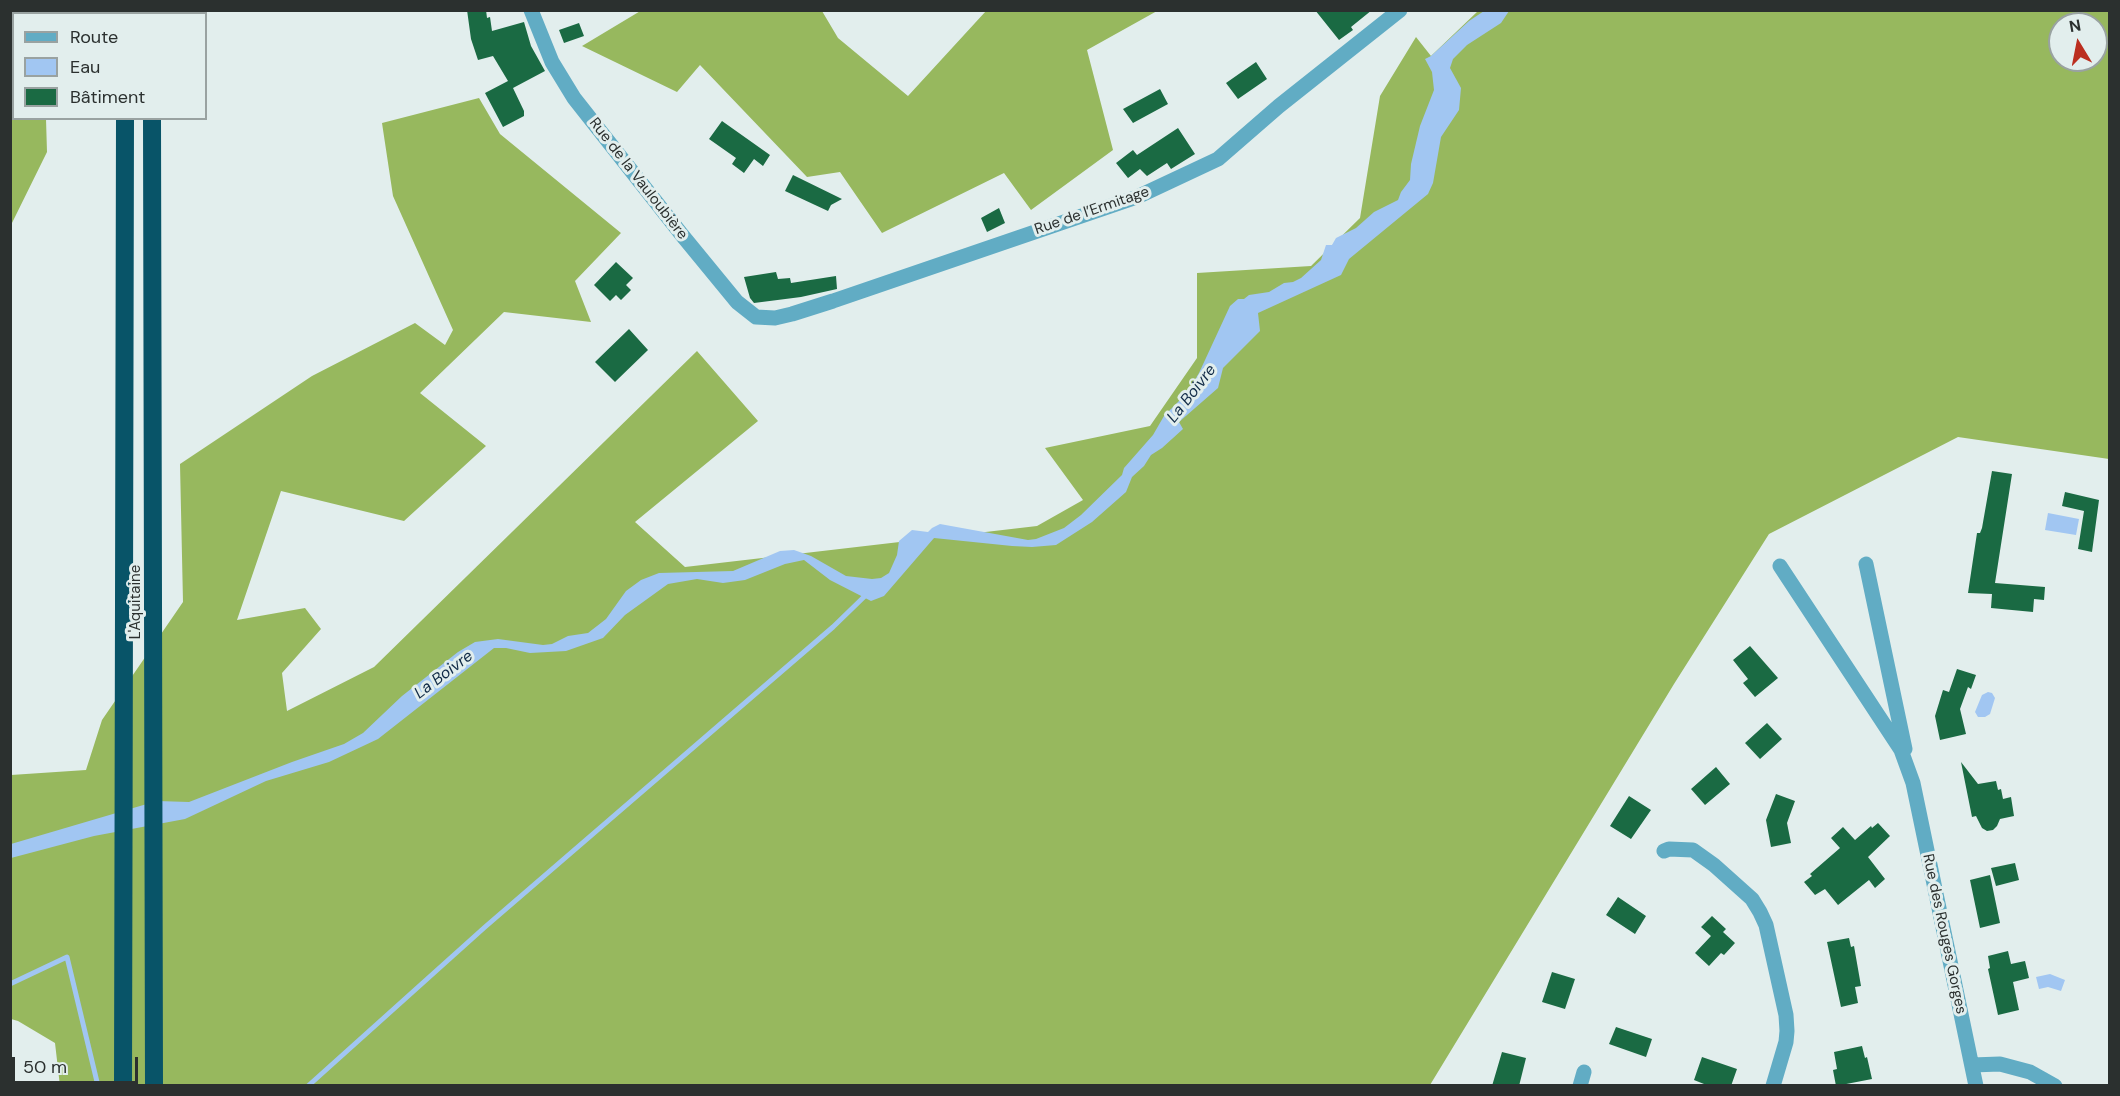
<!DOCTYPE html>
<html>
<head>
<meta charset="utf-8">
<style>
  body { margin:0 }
  #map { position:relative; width:2120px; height:1096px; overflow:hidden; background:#e2eeed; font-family:"DM Sans",sans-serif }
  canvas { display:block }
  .frame { position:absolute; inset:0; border:12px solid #2b302f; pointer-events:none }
  .legend { position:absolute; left:12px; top:12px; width:195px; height:108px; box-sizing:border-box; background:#e2eeed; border:2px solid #99a2a1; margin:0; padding:8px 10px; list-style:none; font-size:18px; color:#2b302f }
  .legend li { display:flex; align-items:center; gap:12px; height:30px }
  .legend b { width:30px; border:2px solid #99a2a1 }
  .north { position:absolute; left:2048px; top:12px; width:60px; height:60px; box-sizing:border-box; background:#e2eeed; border:2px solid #99a2a1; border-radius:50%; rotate:350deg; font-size:16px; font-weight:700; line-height:24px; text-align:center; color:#2b302f }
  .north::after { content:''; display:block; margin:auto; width:21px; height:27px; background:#bb2e1f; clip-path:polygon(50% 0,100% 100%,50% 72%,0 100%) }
  .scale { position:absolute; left:12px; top:1057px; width:126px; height:27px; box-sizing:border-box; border:3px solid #2b302f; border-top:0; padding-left:8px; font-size:18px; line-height:21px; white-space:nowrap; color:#2b302f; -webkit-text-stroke:4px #e2eeed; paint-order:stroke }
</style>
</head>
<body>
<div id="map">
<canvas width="2120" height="1096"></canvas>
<div class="frame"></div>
<ul class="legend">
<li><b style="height:8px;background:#61acc4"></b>Route</li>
<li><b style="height:16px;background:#a1c6f2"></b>Eau</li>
<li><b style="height:16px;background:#1a6a43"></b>Bâtiment</li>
</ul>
<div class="north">N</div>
<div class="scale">50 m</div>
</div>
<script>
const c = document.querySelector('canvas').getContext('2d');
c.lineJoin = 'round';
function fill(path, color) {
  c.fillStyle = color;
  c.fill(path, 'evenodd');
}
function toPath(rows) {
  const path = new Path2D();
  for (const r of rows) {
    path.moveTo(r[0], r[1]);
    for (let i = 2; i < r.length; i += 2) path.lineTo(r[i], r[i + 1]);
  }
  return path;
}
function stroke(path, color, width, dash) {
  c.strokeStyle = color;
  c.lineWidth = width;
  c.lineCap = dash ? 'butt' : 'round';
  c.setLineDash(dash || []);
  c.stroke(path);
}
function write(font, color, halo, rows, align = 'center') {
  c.font = font + ' "DM Sans",sans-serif';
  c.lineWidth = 6;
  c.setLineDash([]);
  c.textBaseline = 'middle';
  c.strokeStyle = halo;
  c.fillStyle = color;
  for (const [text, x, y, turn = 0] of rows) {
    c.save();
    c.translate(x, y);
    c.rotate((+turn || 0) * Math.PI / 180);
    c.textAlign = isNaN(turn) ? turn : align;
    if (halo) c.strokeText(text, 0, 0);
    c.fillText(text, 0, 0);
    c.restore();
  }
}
fill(toPath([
  [11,10,45,11,45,13,14,14,14,118,46,119,47,152,11,225],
  [642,10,822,11,838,38,908,96,986,11,1157,11,1087,50,1113,150,1031,210,1004,173,882,233,840,172,807,177,700,65,677,92,582,46],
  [1478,11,2109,11,2109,459,1958,437,1769,534,1674,684,1430,1085,60,1086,55,1043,18,1021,11,1019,11,775,86,770,102,720,183,602,180,464,312,376,415,323,445,345,453,330,393,196,382,123,479,98,500,134,621,233,575,281,591,322,504,312,420,393,486,446,404,521,281,491,237,620,305,608,321,629,282,673,287,711,374,667,697,351,758,421,635,522,685,567,1037,526,1083,500,1045,448,1150,426,1197,358,1197,273,1311,266,1360,218,1380,96,1416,37,1431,56],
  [2060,24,2096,24,2096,60,2060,60]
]), '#97b85e');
fill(toPath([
  [1484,11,1509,11,1501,23,1467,45,1453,59,1450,68,1461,88,1459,110,1441,137,1433,183,1428,194,1349,259,1341,275,1258,313,1260,331,1223,368,1218,388,1179,422,1183,429,1162,448,1151,455,1144,466,1132,477,1126,492,1092,522,1056,545,1032,547,1012,546,934,538,884,596,871,601,830,580,804,560,785,564,745,580,723,583,697,579,668,584,625,615,603,638,566,651,530,653,506,648,494,648,378,739,329,762,266,781,185,819,94,836,11,858,11,844,157,801,189,802,292,762,344,744,363,733,402,696,458,652,475,642,498,639,543,645,552,644,568,636,588,633,606,619,626,591,641,580,659,573,733,571,780,551,794,550,811,556,846,576,872,579,881,578,889,573,897,555,899,541,912,530,928,532,932,528,940,524,1028,540,1036,539,1064,528,1081,515,1122,475,1124,468,1153,435,1164,416,1188,392,1199,373,1230,306,1238,299,1244,299,1249,295,1269,292,1284,283,1293,282,1301,278,1321,260,1326,245,1332,245,1336,238,1356,228,1374,212,1398,200,1401,192,1410,180,1411,164,1420,126,1434,90,1432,72,1425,59,1431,56,1469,21],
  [2048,513,2079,519,2076,535,2045,530],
  [1988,692,1992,693,1995,698,1990,714,1985,717,1978,717,1975,712,1982,695],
  [2050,974,2065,980,2061,991,2048,987,2039,989,2036,977]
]), '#a1c6f2');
stroke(toPath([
  [10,984,67,957,98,1086],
  [79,1086,98,1085],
  [308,1086,485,927,833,627,868,593]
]), '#a1c6f2', 5);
fill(toPath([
  [467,10,486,10,487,18,490,17,492,31,524,22,531,46,545,71,513,88,524,111,524,116,503,127,485,93,508,81,493,56,478,60,471,39],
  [1315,10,1372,10,1351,27,1353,30,1339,40],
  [579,23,584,36,564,43,559,30],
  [1256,62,1267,79,1238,99,1226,83],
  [1160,89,1168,104,1133,123,1123,109],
  [722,121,770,155,763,166,754,159,744,173,732,164,736,158,709,139],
  [1178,128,1195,154,1171,169,1167,163,1147,176,1140,169,1128,178,1116,163,1133,150,1137,155],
  [793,175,842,199,831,205,828,211,785,191],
  [999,208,1005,223,987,232,981,218],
  [616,262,633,278,626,285,631,290,621,300,616,295,610,301,594,285],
  [776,272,778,279,790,278,791,283,836,276,837,289,801,297,754,303,750,298,744,277],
  [629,329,648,350,615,382,595,362],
  [1992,471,2012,474,1995,583,2045,587,2044,600,2034,599,2033,612,1991,608,1992,594,1968,593,1977,533,1980,533,1982,528],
  [2065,492,2099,500,2092,552,2078,549,2084,511,2062,506],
  [1750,646,1778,678,1755,697,1743,683,1748,679,1733,660],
  [1957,669,1976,675,1971,689,1968,687,1960,709,1966,734,1940,740,1935,716,1943,690,1949,692],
  [1767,723,1782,739,1760,759,1745,743],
  [1961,762,1978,784,1996,781,1998,790,2001,789,2003,799,2011,797,2014,816,2000,819,1997,826,1993,830,1987,831,1982,828,1976,816,1972,817],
  [1716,767,1730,784,1705,805,1691,789],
  [1776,794,1795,801,1787,823,1791,843,1771,847,1766,820],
  [1629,796,1651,810,1631,839,1610,826],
  [1878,823,1890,836,1868,857,1885,879,1875,888,1869,880,1838,905,1825,889,1815,895,1804,882,1812,876,1810,874,1840,848,1831,838,1843,827,1855,840,1871,826,1872,828],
  [2015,863,2019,880,1996,886,1991,868],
  [1990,875,2000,923,1980,928,1970,880],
  [1618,897,1646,916,1635,934,1606,915],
  [1712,916,1726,929,1723,932,1735,943,1724,955,1721,953,1709,966,1695,953,1711,936,1701,927],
  [1849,938,1851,947,1854,946,1861,986,1855,987,1858,1003,1841,1007,1827,942],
  [2008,951,2011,964,2025,961,2029,978,2013,982,2019,1010,1998,1015,1988,969,1990,968,1988,956],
  [1552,972,1575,979,1565,1009,1542,1002],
  [1616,1027,1652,1039,1646,1057,1609,1044],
  [1862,1046,1865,1058,1867,1057,1872,1079,1836,1086,1833,1070,1837,1069,1834,1052],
  [1502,1052,1526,1058,1519,1086,1492,1086],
  [1702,1057,1737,1069,1731,1086,1709,1086,1694,1080]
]), '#1a6a43');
stroke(toPath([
  [531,10,552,62,574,98,682,235,737,302,756,317,775,318,792,314,833,301,1137,197,1218,159,1279,106,1400,10],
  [1866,564,1905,749],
  [1780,566,1901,750,1913,783,1976,1086],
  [1664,851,1669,849,1693,850,1714,865,1752,899,1760,912,1766,925,1786,1015,1787,1031,1786,1042,1773,1086],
  [1972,1065,2000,1064,2030,1072,2055,1086],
  [1580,1086,1584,1072]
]), '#61acc4', 15);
stroke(toPath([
  [126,14,126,10],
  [152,14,152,10],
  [152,118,154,1086],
  [123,1086,125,118]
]), '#085468', 18);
write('15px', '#2b302f', '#e2eeed', [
  ["Rue de la Vauloubière",638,179,52],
  ["Rue de l’Ermitage",1092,211,-19],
  ["L'Aquitaine",136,602,-90],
  ["Rue des Rouges Gorges",1944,934,78]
]);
write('italic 16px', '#102a46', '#e2eeed', [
  ["La Boivre",1192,394,-52],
  ["La Boivre",444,675,-37]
]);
</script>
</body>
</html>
